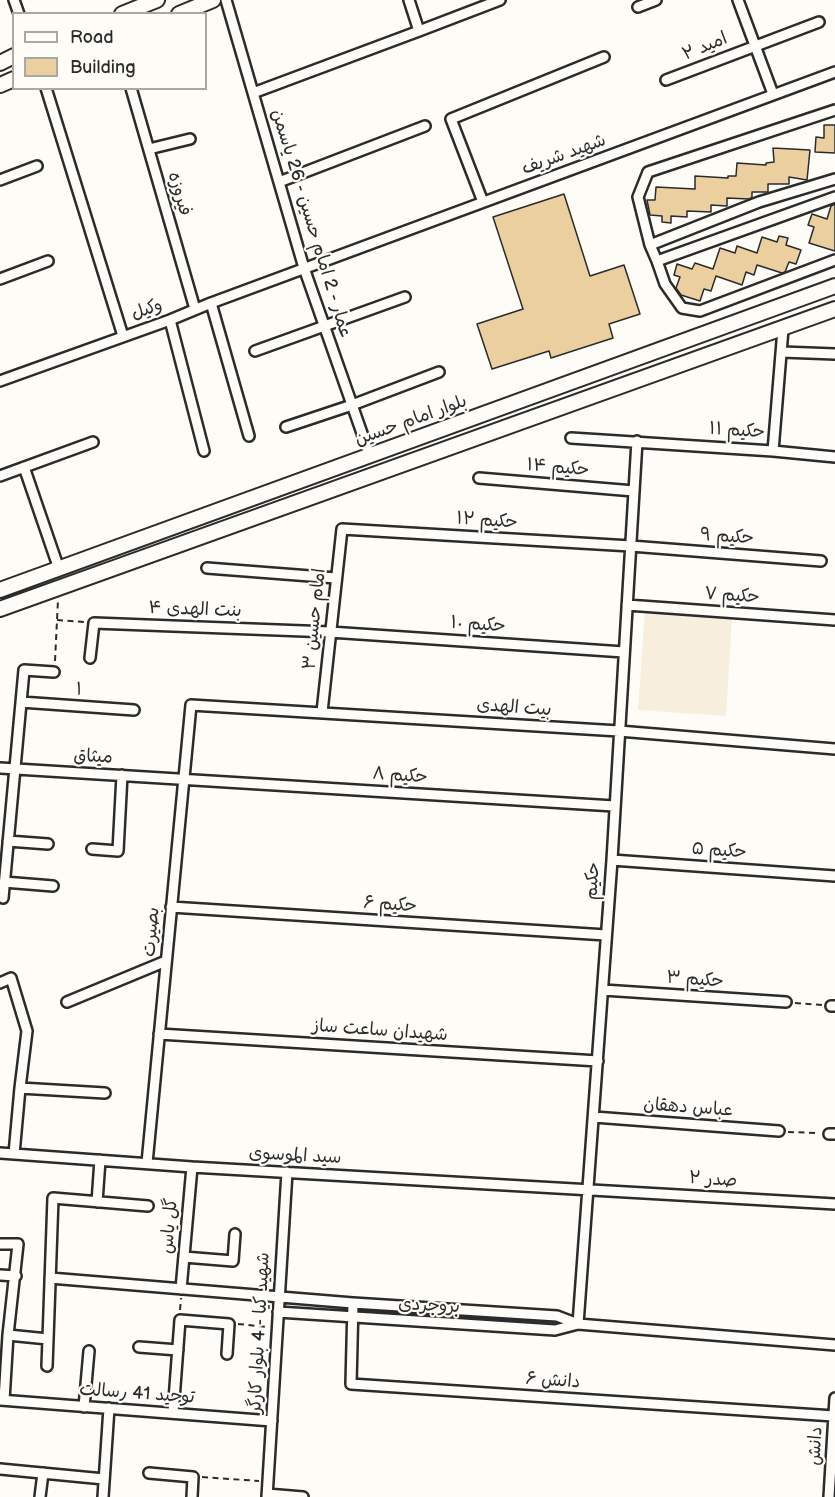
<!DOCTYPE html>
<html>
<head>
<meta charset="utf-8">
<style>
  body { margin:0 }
  #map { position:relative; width:835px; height:1497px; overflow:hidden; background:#fdfcf7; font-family:"Balsamiq Sans",sans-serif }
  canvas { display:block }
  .legend { position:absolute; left:12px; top:12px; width:195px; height:78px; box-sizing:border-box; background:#fdfcf7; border:2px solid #a9a8a5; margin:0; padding:8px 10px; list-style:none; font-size:18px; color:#2b2b2b }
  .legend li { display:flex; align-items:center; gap:12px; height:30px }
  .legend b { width:30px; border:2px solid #a9a8a5 }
</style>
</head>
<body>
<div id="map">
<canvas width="835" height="1497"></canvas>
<ul class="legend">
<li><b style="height:8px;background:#fdfcf7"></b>Road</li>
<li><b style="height:16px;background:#eccf9f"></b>Building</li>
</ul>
</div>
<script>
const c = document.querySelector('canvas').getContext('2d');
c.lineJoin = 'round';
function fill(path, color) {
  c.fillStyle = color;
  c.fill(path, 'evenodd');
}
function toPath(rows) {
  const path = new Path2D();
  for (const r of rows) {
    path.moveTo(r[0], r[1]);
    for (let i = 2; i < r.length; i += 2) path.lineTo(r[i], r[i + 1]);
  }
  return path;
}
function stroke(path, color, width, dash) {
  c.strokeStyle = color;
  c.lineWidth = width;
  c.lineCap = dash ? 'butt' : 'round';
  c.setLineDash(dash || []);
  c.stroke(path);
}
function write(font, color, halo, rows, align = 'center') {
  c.font = font + ' "Balsamiq Sans","Playpen Sans Arabic",sans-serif';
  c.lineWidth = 4.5;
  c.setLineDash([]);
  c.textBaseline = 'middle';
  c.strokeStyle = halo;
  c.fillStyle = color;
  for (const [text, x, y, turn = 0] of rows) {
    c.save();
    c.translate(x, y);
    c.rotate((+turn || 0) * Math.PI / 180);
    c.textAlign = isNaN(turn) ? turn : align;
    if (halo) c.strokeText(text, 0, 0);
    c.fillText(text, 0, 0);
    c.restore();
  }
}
fill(toPath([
  [645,611,732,617,726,716,638,710]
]), '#f8eedd');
const building = toPath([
  [824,125,835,125,835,153,815,152,816,137,824,138,824,125],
  [773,148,810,150,807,180,789,177,789,184,768,184,768,192,752,192,752,197,749,199,727,198,727,206,711,205,711,212,687,211,687,217,671,216,671,223,662,222,662,216,650,215,647,200,655,200,656,187,695,189,695,176,728,178,728,176,736,176,737,163,766,165,766,163,774,162,773,148],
  [564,194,590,276,624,265,640,314,609,324,613,338,551,358,549,351,492,369,477,324,523,309,493,217,564,194],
  [835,204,835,251,809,243,814,227,808,225,812,214,827,219,831,206,835,204],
  [779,236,788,238,786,245,801,250,796,264,789,262,785,272,782,273,757,265,754,275,746,272,742,285,716,276,711,291,704,289,700,301,681,295,676,288,680,277,674,275,677,264,692,269,695,263,713,269,720,248,735,253,737,246,757,253,762,237,777,242,779,236]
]);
fill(building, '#eccf9f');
stroke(building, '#2b2b2b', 1.5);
const street = toPath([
  [14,0,19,14],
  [226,0,304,268,370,456],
  [409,0,419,31,500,0],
  [738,0,773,94],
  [638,7,656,0],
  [666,80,819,22],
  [46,88,123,336],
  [131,88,195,309],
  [253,93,419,31],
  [835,110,648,172,638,197,650,245,759,202,835,179],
  [149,149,190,139],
  [0,180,37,166],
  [279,182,425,126],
  [483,202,451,119,604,57],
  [650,245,657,261,835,197],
  [657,261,665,284,682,308,700,311,835,260],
  [0,279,48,261],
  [211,303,249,436],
  [170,320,204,451],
  [255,351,405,297],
  [782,352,835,354],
  [0,381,170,320,211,303,835,72],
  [286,427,352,405,439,372],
  [571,438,773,451,835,457],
  [773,451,783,329],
  [24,467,59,569],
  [0,476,93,442],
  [479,478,634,491],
  [207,568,336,578],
  [627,605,835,620],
  [90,658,94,623,330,632,624,652],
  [21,702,134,710],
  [322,712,342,529,631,546,821,561],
  [0,768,614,806],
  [8,841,48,844],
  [92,849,118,851,122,775],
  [612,860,835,876],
  [4,882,53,886],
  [3,898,24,670,54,672],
  [171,907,606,935],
  [0,983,11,978,27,1031,20,1088],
  [603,990,786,1002],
  [67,1002,166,961],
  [831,1006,835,1006],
  [159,1034,598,1061],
  [594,1117,779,1131],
  [829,1134,835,1134],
  [0,1153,192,1167,835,1204],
  [14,1154,20,1088,105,1093],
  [147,1163,191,705,619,731,835,749],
  [97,1202,100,1160],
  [0,1244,18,1244,8,1335,4,1400],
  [184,1257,233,1261,235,1234],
  [0,1275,16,1276],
  [50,1278,353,1303,557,1316,578,1324,835,1345],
  [181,1289,192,1167],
  [353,1303,351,1384,834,1416],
  [278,1312,555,1330,578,1324],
  [578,1324,612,860,637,441],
  [8,1335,48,1339,53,1198,148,1206],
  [139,1347,178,1350],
  [47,1366,48,1339],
  [0,1400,272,1421],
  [84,1407,89,1351],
  [173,1413,180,1320,229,1324,227,1354],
  [0,1469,104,1479],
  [149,1473,193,1477,192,1497],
  [267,1494,303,1497],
  [40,1497,43,1473],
  [103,1497,109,1408],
  [267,1497,287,1172],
  [829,1497,835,1398]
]);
const secondary = toPath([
  [122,14,157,0],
  [179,14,213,0],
  [0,63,14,56],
  [0,85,14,79],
  [0,590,835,286],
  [0,609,835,309]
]);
stroke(street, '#2b2b2b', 14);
stroke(secondary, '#2b2b2b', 18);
stroke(toPath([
  [57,620,84,622],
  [55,661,58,600],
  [795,1003,822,1005],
  [788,1132,818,1133],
  [180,1310,181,1298],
  [238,1324,268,1327],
  [202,1477,259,1481]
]), '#2b2b2b', 2, [6, 4.5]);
stroke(street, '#fdfcf7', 9);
stroke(secondary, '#fdfcf7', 14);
write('18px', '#2b2b2b', '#fdfcf7', [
  ["امید ۲",705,47,-22],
  ["شهید شریف",564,155,-20],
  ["فیروزه",179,194,74],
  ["عمار - 2 امام حسین - 26 یاسمن",311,224,73],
  ["وکیل",147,310,-19],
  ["بلوار امام حسین",411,421,-20],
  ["حکیم ۱۱",737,431,4],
  ["حکیم ۱۴",558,468,5],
  ["حکیم ۱۲",487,521,4],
  ["حکیم ۹",727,537,4],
  ["حکیم ۷",732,596,4],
  ["بنت الهدی ۴",195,610,2],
  ["امام حسین ۳",315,619,-84],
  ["حکیم ۱۰",478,625,4],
  ["۱",79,690,4],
  ["بیت الهدی",514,708,4],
  ["میثاق",93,757,3],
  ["حکیم ۸",400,776,4],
  ["حکیم ۵",719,851,4],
  ["حکیم",593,881,-86],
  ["حکیم ۶",390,905,4],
  ["بصیرت",152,932,-85],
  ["حکیم ۳",695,980,4],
  ["شهیدان ساعت ساز",380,1031,4],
  ["عباس دهقان",688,1108,4],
  ["سید الموسوی",295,1156,3],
  ["صدر ۲",713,1180,4],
  ["گل یاس",170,1226,-85],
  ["بروجردی",429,1306,3],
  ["شهید کیا - 4 بلوار کارگر",260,1333,-87],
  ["دانش ۶",553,1381,4],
  ["توحید 41 رسالت",137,1394,4],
  ["دانش",816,1446,-87]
]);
</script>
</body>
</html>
